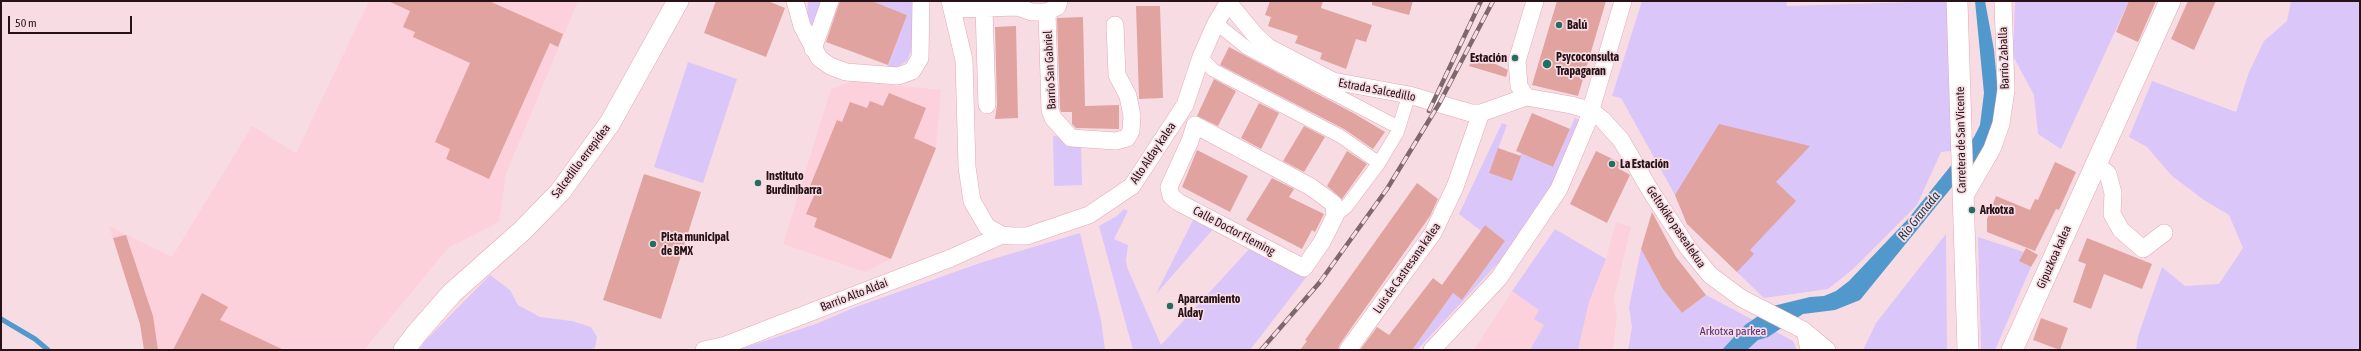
<!DOCTYPE html>
<html>
<head>
<meta charset="utf-8">
<style>
  body { margin:0 }
  #map { position:relative; width:2361px; height:351px; overflow:hidden; background:#f7dde3; font-family:"Asap Condensed",sans-serif }
  canvas { display:block }
  .frame { position:absolute; inset:0; border:2px solid #271218; pointer-events:none }
  .scale { position:absolute; left:8px; top:16px; width:124px; height:18px; box-sizing:border-box; border:2px solid #271218; border-top:0; padding-left:5px; font-size:12px; line-height:14px; white-space:nowrap; color:#271218; -webkit-text-stroke:3px #f7dde3; paint-order:stroke }
</style>
</head>
<body>
<div id="map">
<canvas width="2361" height="351"></canvas>
<div class="frame"></div>
<div class="scale">50 m</div>
</div>
<script>
const c = document.querySelector('canvas').getContext('2d');
c.lineJoin = 'round';
function fill(path, color) {
  c.fillStyle = color;
  c.fill(path, 'evenodd');
}
function toPath(rows) {
  const path = new Path2D();
  for (const r of rows) {
    path.moveTo(r[0], r[1]);
    for (let i = 2; i < r.length; i += 2) path.lineTo(r[i], r[i + 1]);
  }
  return path;
}
function stroke(path, color, width, dash) {
  c.strokeStyle = color;
  c.lineWidth = width;
  c.lineCap = dash ? 'butt' : 'round';
  c.setLineDash(dash || []);
  c.stroke(path);
}
function write(font, color, halo, rows, align = 'center') {
  c.font = font + ' "Asap Condensed",sans-serif';
  c.lineWidth = 3.5;
  c.setLineDash([]);
  c.textBaseline = 'middle';
  c.strokeStyle = halo;
  c.fillStyle = color;
  for (const [text, x, y, turn = 0] of rows) {
    c.save();
    c.translate(x, y);
    c.rotate((+turn || 0) * Math.PI / 180);
    c.textAlign = isNaN(turn) ? turn : align;
    if (halo) c.strokeText(text, 0, 0);
    c.fillText(text, 0, 0);
    c.restore();
  }
}
fill(toPath([
  [369,1,578,1,506,174,499,222,448,248,364,350,144,350,140,324,109,226,172,257,252,126,296,153],
  [853,81,941,90,936,148,891,259,865,272,783,244,831,89],
  [1616,222,1631,227,1614,298,1617,314,1613,350,1578,350,1589,302,1606,259],
  [1512,291,1539,310,1544,325,1530,350,1474,350]
]), '#fdd1db');
fill(toPath([
  [808,1,824,1,813,28,807,16],
  [872,1,913,1,915,41,907,61,896,68,888,66,907,15],
  [1642,1,1786,1,1787,6,1947,1,1951,151,1941,152,1917,205,1852,270,1828,289,1764,298,1687,224,1675,195,1621,98,1612,96],
  [2015,1,2129,1,2061,149,2038,134,2034,95,2013,56],
  [2291,1,2360,1,2360,350,2136,350,2138,336,2162,267,2185,286,2219,284,2243,248,2229,215,2204,200,2172,176,2147,147,2129,137,2152,81,2236,112,2249,72,2264,41,2287,21],
  [688,62,737,79,703,183,654,167],
  [1575,118,1580,120,1554,187,1517,243,1417,350,1412,350,1453,293,1462,300,1505,241,1485,225,1481,231,1459,214,1502,123,1507,125,1489,173,1512,181,1521,153,1553,167],
  [1053,136,1066,137,1081,143,1082,185,1054,186],
  [1124,209,1128,211,1114,239,1128,245,1126,260,1127,267,1161,345,1251,247,1308,275,1250,350,1133,350,1099,226,1117,216],
  [1195,216,1215,227,1156,294],
  [1555,229,1606,259,1589,302,1578,350,1530,350,1544,325,1534,319,1539,310,1512,291],
  [1080,233,1101,320,1105,350,737,350,816,324,853,308,983,262],
  [1946,234,1947,350,1863,350,1876,323],
  [1978,237,2024,252,2019,261,2031,267,1995,350,1981,350],
  [1641,249,1661,286,1682,313,1706,295,1793,341,1797,350,1628,350,1632,327,1629,307],
  [490,275,510,290,518,305,540,317,572,321,591,327,597,337,595,348,587,350,419,350,426,340]
]), '#dac6f9');
fill(toPath([
  [1975,1,1985,1,1994,50,1999,103,1991,143,1952,187,1860,300,1835,310,1803,314,1768,337,1758,340,1747,350,1722,350,1745,325,1773,306,1810,297,1824,296,1836,291,1849,281,1908,219,1974,137,1980,125,1984,93]
]), '#5198cd');
stroke(toPath([
  [1,319,35,339,48,350]
]), '#5198cd', 5);
fill(toPath([
  [388,1,489,1,563,34,558,47,550,43,489,179,446,159,450,149,435,142,470,63,413,37,415,32,403,27,410,11],
  [716,1,768,1,785,8,766,57,704,33],
  [840,1,872,1,907,15,888,65,826,42],
  [1270,1,1323,1,1321,8,1372,25,1366,42,1356,39,1346,69,1320,59,1322,53,1295,43,1298,36,1268,26,1271,17,1265,15],
  [1372,1,1413,1,1409,15,1372,5],
  [1557,1,1606,1,1578,96,1532,85],
  [2129,1,2156,1,2138,42,2116,32],
  [2188,1,2216,1,2194,50,2171,39],
  [1136,6,1160,6,1163,98,1139,99],
  [1083,17,1085,106,1119,105,1119,129,1076,128,1072,124,1072,112,1061,112,1060,108,1057,18],
  [1016,26,1018,118,995,119,997,105,995,27],
  [1229,47,1355,114,1385,132,1373,149,1344,129,1220,65],
  [1475,54,1508,70,1506,77,1469,66],
  [1214,79,1236,91,1218,126,1197,116],
  [889,93,926,108,914,138,936,148,891,259,814,227,817,218,806,214,815,193,808,191,837,120,842,122,850,102,867,108,870,101,883,106],
  [1259,103,1279,113,1261,149,1241,138],
  [1532,113,1570,129,1553,167,1516,151],
  [1719,124,1810,146,1776,182,1796,201,1750,250,1754,254,1737,272,1687,224,1675,195],
  [1304,126,1325,137,1304,172,1283,161],
  [1498,148,1521,156,1512,181,1489,173],
  [1197,150,1248,176,1230,212,1182,187],
  [1347,151,1367,164,1342,199,1327,186],
  [1596,151,1621,163,1618,168,1630,175,1607,223,1570,204],
  [2055,162,2076,172,2059,210,2056,209,2035,251,1987,232,1987,219,1996,196,2030,210,2035,199,2038,200],
  [644,174,701,192,661,319,603,300],
  [1272,178,1294,189,1289,197,1324,214,1315,232,1312,230,1302,249,1246,220],
  [1417,183,1438,199,1430,216,1340,344,1338,350,1300,350,1307,341,1305,340],
  [1652,212,1676,257,1706,295,1682,313,1662,288,1641,249],
  [1485,225,1505,241,1462,300,1453,293,1412,350,1360,350,1377,327,1389,335,1433,278,1442,285],
  [126,235,153,316,158,350,144,350,140,324,113,238],
  [2087,238,2152,264,2142,289,2104,274,2091,309,2073,302,2086,264,2078,261],
  [2026,248,2038,255,2031,267,2019,261],
  [202,293,228,307,220,320,284,350,173,350],
  [2041,318,2068,328,2060,350,2033,340]
]), '#e1a39f');
const pedestrian = toPath([
  [1216,23,1247,48,1392,124],
  [1201,57,1213,70,1340,136,1379,163],
  [1335,216,1346,207,1379,163,1397,133,1409,95],
  [1803,330,1807,350]
]);
const minor = toPath([
  [795,1,802,26,819,58,830,66,846,72,898,76,912,71,920,58,921,1],
  [950,1,964,60,967,167,972,201,987,227,1002,235,1012,236,1027,236,1089,215,1132,186,1185,105,1201,57,1216,23,1228,3],
  [1059,1,1057,7,1047,12,1050,110,1053,118,1071,138,1116,141,1127,138,1131,131,1132,116,1128,96,1117,75,1115,25],
  [1227,1,1255,35,1268,47,1333,81,1409,95,1471,113,1481,113],
  [1535,1,1517,61,1519,86,1526,97,1571,105,1590,110,1603,120,1621,140,1650,190,1688,248,1710,275,1741,298,1803,330,1827,350],
  [984,8,987,105],
  [953,9,1017,7,1032,12,1047,12],
  [813,49,830,1],
  [1195,125,1311,187,1334,204,1335,216,1322,242,1304,268,1178,202,1171,196,1169,187,1190,141,1195,125],
  [2096,164,2108,174,2113,193,2112,214,2121,230,2143,249,2164,233],
  [1962,201,1992,149,2001,124,2006,90,2003,1],
  [704,350,726,345,951,258,1002,235],
  [1348,350,1433,233,1455,187,1481,113,1526,97],
  [1432,350,1499,278,1559,189,1587,123,1623,1]
]);
const tertiary = toPath([
  [1957,1,1968,350],
  [404,350,417,333,452,293,522,231,560,192,610,123,678,1],
  [2012,350,2170,1]
]);
stroke(pedestrian, '#e4a7b5', 14);
stroke(minor, '#e4a7b5', 18);
stroke(tertiary, '#e4a7b5', 22);
stroke(pedestrian, '#fff', 13);
stroke(minor, '#fff', 17);
stroke(tertiary, '#fff', 21);
const rail = toPath([
  [1429,111,1481,1],
  [1261,350,1320,282,1387,189,1439,104,1493,1]
]);
stroke(rail, '#7e676d', 4.5);
stroke(rail, '#f7dde3', 3, [9]);
for (const [x, y, r, color] of [
  [1559,25,4,"#256d63"],
  [1515,58,4,"#256d63"],
  [1547,64,5,"#256d63"],
  [1612,164,4,"#256d63"],
  [758,183,4,"#256d63"],
  [1972,210,4,"#256d63"],
  [653,244,4,"#256d63"],
  [1170,306,4,"#256d63"]
]) {
  const dot = new Path2D();
  dot.arc(x, y, r, 0, 2 * Math.PI);
  c.fillStyle = color;
  c.fill(dot);
  stroke(dot, '#f7dde3', 1.5);
}
write('bold 12px', '#271218', '#f7dde3', [
  ["Balú",1567,25],
  ["Psycoconsulta",1556,57],
  ["Trapagaran",1556,71],
  ["Estación",1507,58,"right"],
  ["La Estación",1620,164],
  ["Instituto",766,176],
  ["Burdinibarra",766,190],
  ["Arkotxa",1980,210],
  ["Pista municipal",661,237],
  ["de BMX",661,251],
  ["Aparcamiento",1178,299],
  ["Alday",1178,313]
], 'left');
write('12px', '#271218', '#f7dde3', [
  ["Barrio Zaballa",2004,58,-92],
  ["Barrio San Gabriel",1050,70,-93],
  ["Estrada Salcedillo",1377,90,11],
  ["Carretera de San Vicente",1961,140,-91],
  ["Alto Alday kalea",1153,153,-56],
  ["Salcedillo errepidea",581,161,-53],
  ["Geltokiko pasealekua",1676,227,56],
  ["Calle Doctor Fleming",1234,231,28],
  ["Gipuzkoa kalea",2054,257,-66],
  ["Luis de Castresana kalea",1407,268,-55],
  ["Barrio Alto Aldai",854,295,-21]
]);
write('12px', '#542b7f', '#f7dde3', [
  ["Arkotxa parkea",1733,331]
]);
write('italic 13px', '#16354c', '#f7dde3', [
  ["Río Granada",1919,216,-51]
]);
</script>
</body>
</html>
